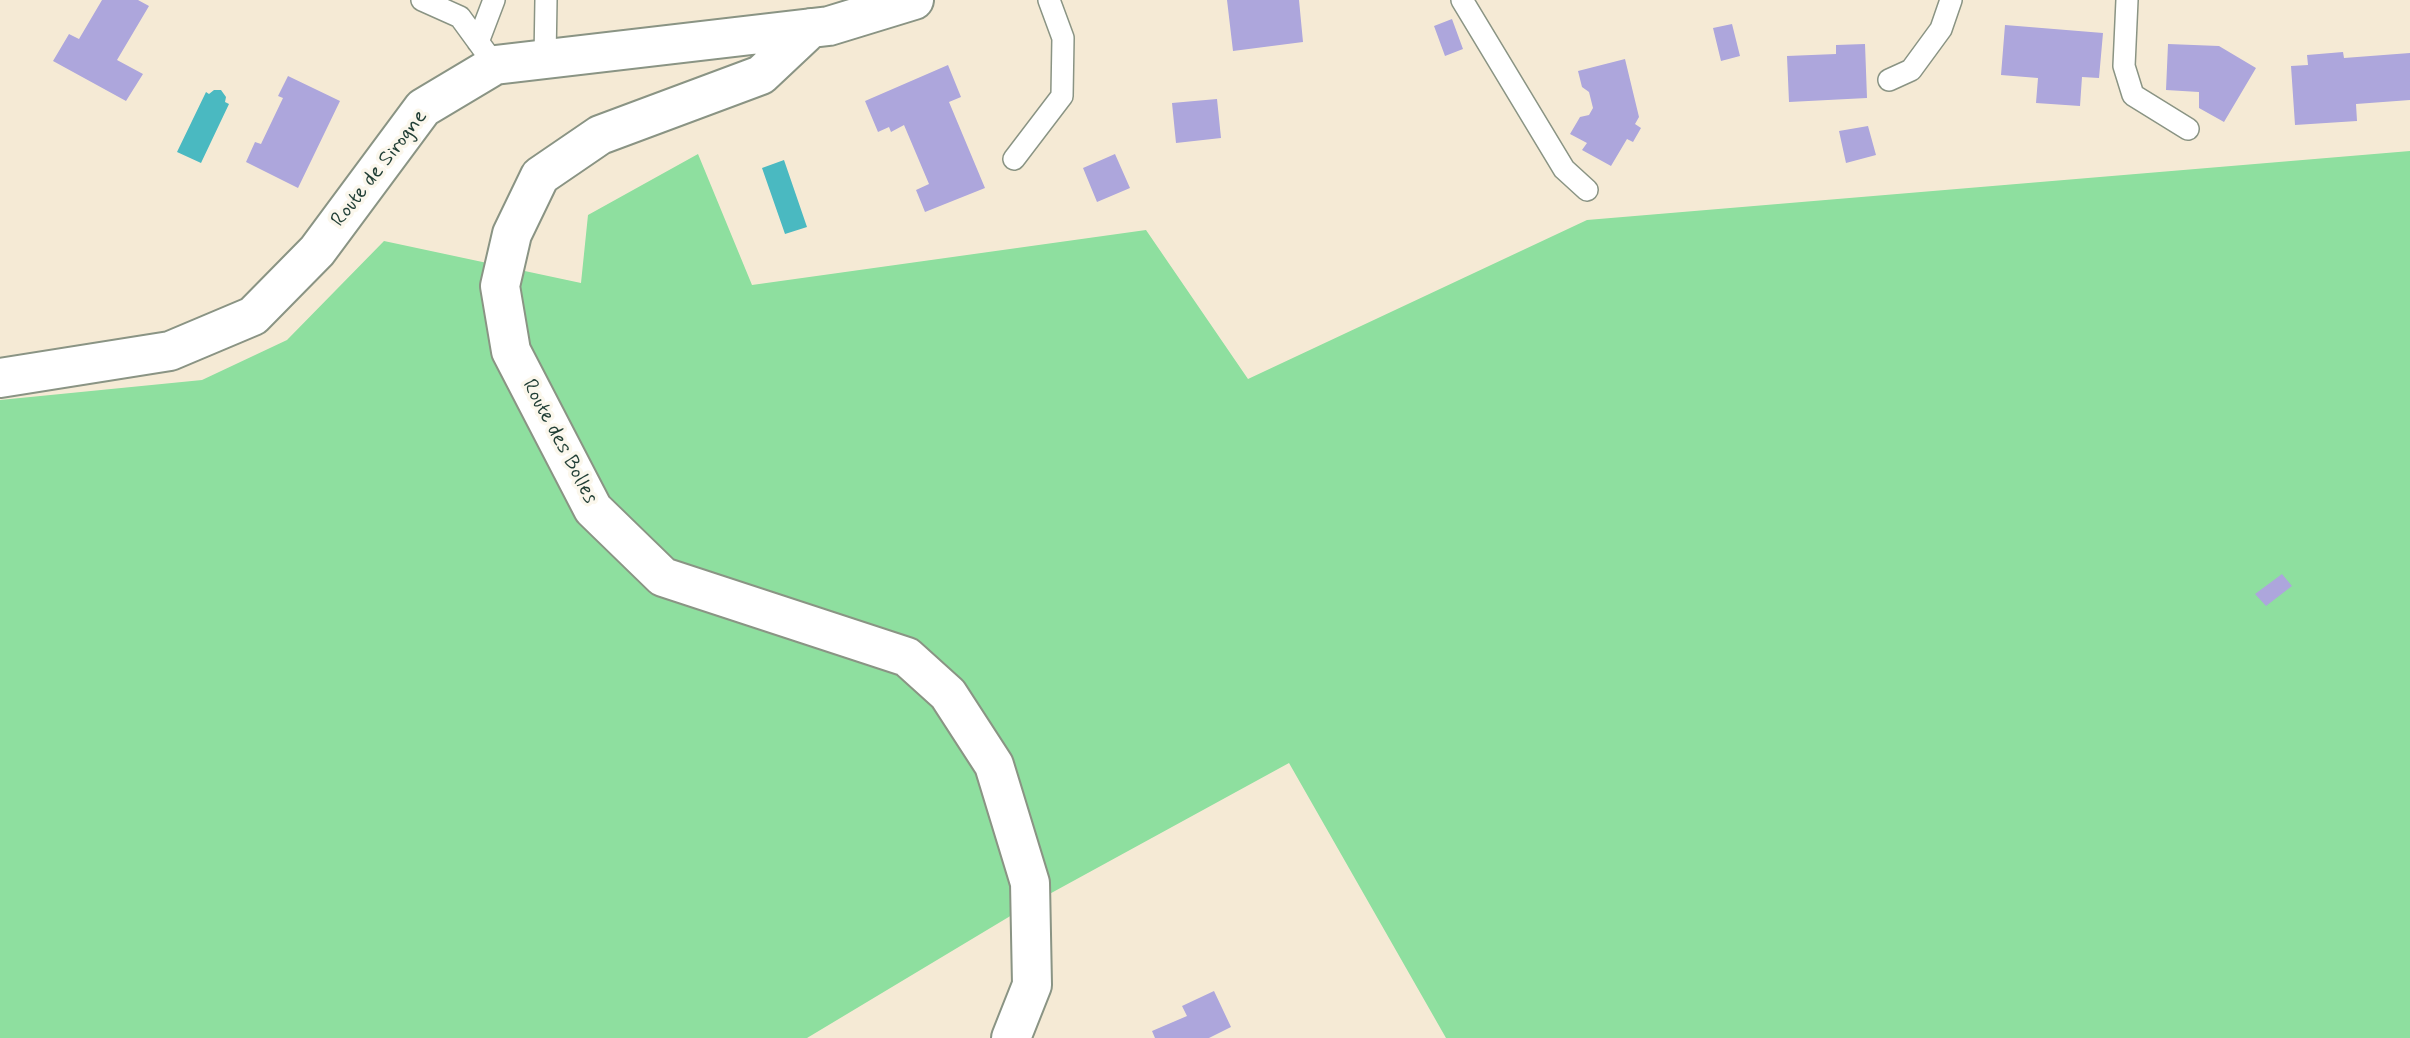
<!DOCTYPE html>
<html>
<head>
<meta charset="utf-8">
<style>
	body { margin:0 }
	canvas { display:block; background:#f5ead5 }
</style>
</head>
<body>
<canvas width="2410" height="1038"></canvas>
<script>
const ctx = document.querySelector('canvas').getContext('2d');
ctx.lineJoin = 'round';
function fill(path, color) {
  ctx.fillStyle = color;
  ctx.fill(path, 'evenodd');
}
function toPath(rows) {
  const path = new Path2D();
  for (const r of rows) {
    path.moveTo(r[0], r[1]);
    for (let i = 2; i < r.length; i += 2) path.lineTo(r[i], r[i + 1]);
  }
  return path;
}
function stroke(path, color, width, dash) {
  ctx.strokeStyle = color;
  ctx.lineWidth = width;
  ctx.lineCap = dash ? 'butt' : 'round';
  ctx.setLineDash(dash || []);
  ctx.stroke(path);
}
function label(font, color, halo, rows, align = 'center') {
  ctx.font = font + ' Mynerve,sans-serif';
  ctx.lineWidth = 7;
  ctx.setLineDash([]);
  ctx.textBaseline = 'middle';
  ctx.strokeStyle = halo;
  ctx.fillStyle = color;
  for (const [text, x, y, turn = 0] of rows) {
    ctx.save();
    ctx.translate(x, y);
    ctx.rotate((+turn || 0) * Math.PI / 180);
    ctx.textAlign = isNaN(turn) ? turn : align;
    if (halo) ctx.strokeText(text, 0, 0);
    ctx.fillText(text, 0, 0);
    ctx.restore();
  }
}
const green = toPath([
	[2410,151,2410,1038,1446,1038,1289,763,1022,909,807,1038,0,1038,0,400,202,380,287,340,384,241,581,283,588,215,698,154,752,285,1146,230,1248,379,1587,220]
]);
const water = toPath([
	[214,90,221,90,226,97,225,102,229,104,201,163,177,152,206,92,209,94],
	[784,160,807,227,785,234,762,168]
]);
const building = toPath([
	[102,0,138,0,149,6,117,60,143,74,126,101,53,61,69,34,79,39],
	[1227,0,1299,0,1303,42,1233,51],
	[1452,19,1463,49,1445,56,1434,26],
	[1732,24,1740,56,1721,61,1713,28],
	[2005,25,2103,33,2099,78,2082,77,2080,106,2036,103,2038,78,2001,75],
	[1865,44,1867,98,1789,102,1787,56,1836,54,1836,45],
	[2168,44,2219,46,2256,68,2224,122,2199,108,2199,92,2166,90],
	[2343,52,2344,58,2410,53,2410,100,2356,104,2357,121,2295,125,2291,66,2308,65,2307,55],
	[1625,59,1639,117,1635,124,1641,128,1633,142,1627,139,1611,166,1582,150,1587,143,1570,134,1580,117,1589,115,1593,108,1589,92,1582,87,1578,71],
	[948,65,961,97,949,102,985,188,925,212,916,190,929,184,904,125,891,132,889,127,878,132,865,101],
	[288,76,340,101,298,188,246,162,255,142,261,144,283,98,278,96],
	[1217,99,1221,138,1176,143,1172,103],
	[1868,126,1876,155,1846,163,1839,131],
	[1115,154,1130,188,1097,202,1083,168],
	[2282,574,2292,586,2266,606,2255,594],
	[1214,991,1231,1027,1209,1038,1155,1038,1152,1031,1187,1016,1182,1006]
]);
const lane = toPath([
	[422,0,460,17,495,65],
	[1462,0,1564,169,1587,190],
	[2127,0,2124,66,2133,95,2188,129],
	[478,42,494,0],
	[545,59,546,0],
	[1889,80,1911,70,1941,29,1951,0],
	[1014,159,1062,96,1063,38,1049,0]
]);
const street = toPath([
	[811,28,761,75,600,135,540,176,512,234,500,286,511,351,593,509,663,577,907,657,948,694,994,765,1030,883,1032,985,1011,1038],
	[0,378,170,351,253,316,317,251,423,108,495,65,829,26,914,0]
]);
const streetNames = [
	["Route de Sirogne",380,169,-52],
	["Route des Bolles",559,442,62]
];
fill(green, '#8edf9f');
fill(water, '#4ab9c1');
fill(building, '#ada6dc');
stroke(lane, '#8a9484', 24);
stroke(street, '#8a9484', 42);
stroke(lane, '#fff', 21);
stroke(street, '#fff', 38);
label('21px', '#1f3d34', '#fbf7ec', streetNames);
</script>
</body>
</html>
